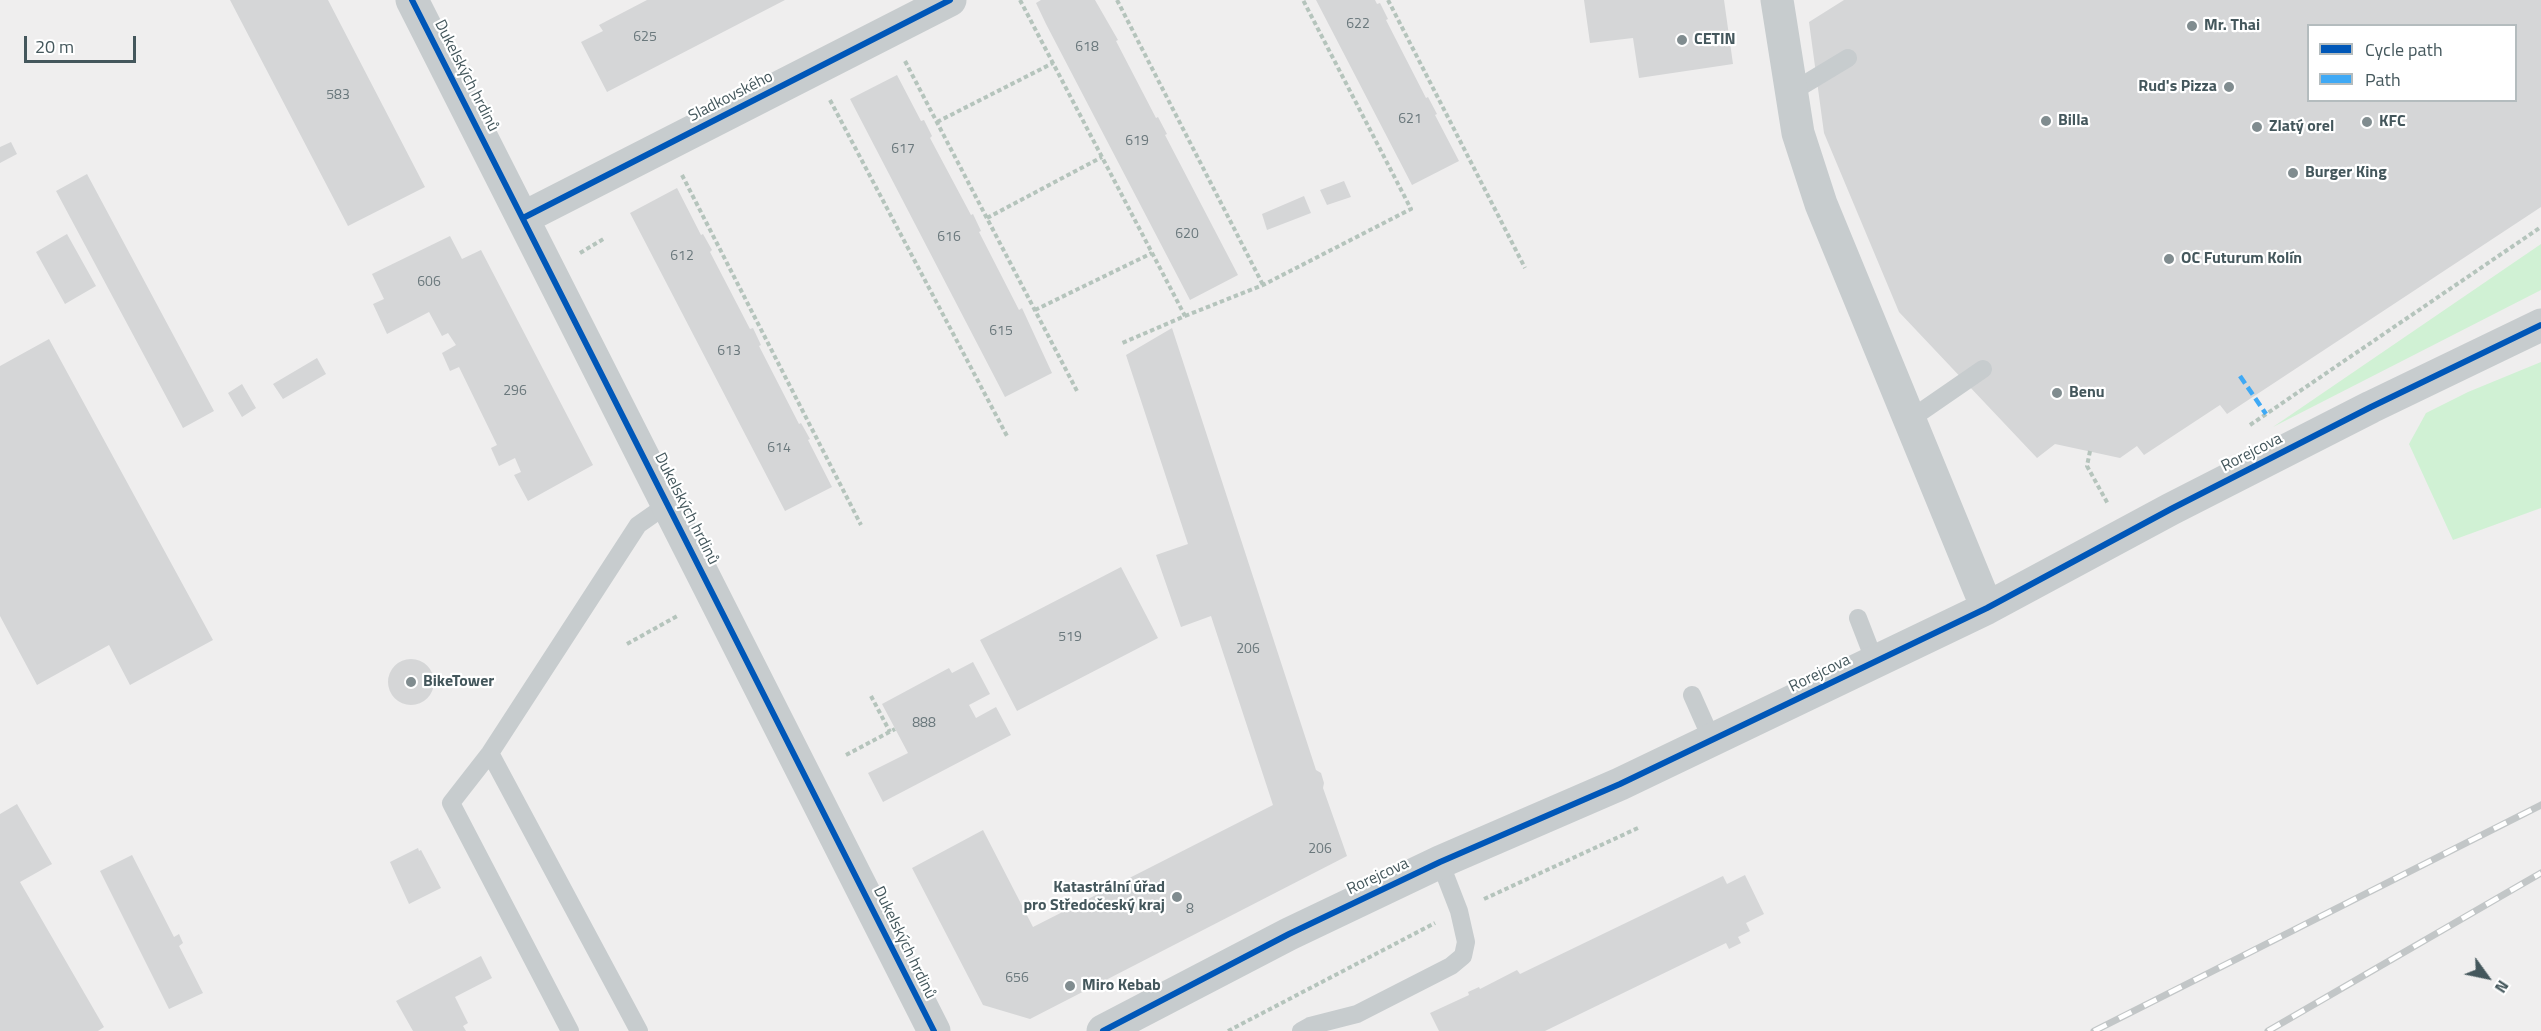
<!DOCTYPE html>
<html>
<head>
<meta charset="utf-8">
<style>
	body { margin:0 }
	#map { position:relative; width:2541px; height:1031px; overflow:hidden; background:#efeeee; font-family:"Titillium Web",sans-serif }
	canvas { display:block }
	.legend { position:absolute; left:2307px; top:24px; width:210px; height:78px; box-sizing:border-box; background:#fff; border:2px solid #b4bcbe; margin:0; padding:8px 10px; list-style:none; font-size:18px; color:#44575c }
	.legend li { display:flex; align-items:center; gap:12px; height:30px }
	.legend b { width:30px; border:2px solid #b4bcbe }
	.north { position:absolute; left:2457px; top:947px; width:60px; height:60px; -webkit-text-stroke:4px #fff; paint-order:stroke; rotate:123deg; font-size:16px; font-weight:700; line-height:24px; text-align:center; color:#44575c }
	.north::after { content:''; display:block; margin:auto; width:21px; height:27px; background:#44575c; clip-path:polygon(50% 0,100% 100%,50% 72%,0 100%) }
	.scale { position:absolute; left:24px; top:36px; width:112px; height:27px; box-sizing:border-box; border:3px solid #44575c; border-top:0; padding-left:8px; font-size:18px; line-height:21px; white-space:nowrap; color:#44575c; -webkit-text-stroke:4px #fff; paint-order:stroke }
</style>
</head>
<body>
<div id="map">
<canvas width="2541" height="1031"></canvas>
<ul class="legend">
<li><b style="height:8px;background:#0057b8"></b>Cycle path</li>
<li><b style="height:8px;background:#3fa9f5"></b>Path</li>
</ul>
<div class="north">N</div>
<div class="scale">20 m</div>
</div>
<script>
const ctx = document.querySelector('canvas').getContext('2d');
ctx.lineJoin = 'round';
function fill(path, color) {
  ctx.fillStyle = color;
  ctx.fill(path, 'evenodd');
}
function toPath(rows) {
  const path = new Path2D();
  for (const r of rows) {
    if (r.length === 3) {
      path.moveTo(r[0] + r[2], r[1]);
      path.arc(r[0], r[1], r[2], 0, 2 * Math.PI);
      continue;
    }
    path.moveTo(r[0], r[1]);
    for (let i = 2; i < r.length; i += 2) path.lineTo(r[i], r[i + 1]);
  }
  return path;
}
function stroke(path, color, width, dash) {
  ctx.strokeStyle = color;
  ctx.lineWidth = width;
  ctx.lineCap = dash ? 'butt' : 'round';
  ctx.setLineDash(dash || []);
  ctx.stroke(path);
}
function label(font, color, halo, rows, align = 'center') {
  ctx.font = font + ' "Titillium Web",sans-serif';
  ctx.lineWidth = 4.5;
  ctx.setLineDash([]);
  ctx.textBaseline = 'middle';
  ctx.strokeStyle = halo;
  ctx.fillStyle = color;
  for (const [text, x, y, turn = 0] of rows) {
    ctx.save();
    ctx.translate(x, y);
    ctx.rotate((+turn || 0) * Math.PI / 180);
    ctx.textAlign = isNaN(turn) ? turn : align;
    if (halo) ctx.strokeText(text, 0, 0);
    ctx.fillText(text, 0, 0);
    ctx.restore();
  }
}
const green = toPath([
	[2541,244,2541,290,2273,427],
	[2541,362,2541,508,2453,540,2409,444,2426,413,2468,392]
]);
const building = toPath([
	[230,0,328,0,425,187,348,226],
	[647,0,785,0,607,92,581,42,603,31,599,25],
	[1041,0,1095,0,1118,40,1116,41,1156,118,1158,117,1167,134,1165,135,1238,275,1190,300,1046,24,1036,3],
	[1316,0,1375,0,1377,4,1380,3,1388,19,1386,20,1426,98,1428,97,1437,114,1435,115,1459,161,1412,185],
	[1584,0,1724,0,1733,64,1639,78,1633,38,1590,43],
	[1844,0,2541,0,2541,207,2227,414,2220,405,2144,455,2137,446,2120,458,2055,444,2037,458,1899,312,1824,133,1809,22],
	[2308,26,2516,26,2516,100,2308,100],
	[897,75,921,121,924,120,932,136,930,138,971,215,973,214,981,231,979,232,1019,310,1022,308,1052,373,1005,397,850,99],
	[11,142,17,154,0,163,0,147],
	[87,174,214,411,183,428,56,191],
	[1344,181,1351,197,1327,205,1320,190],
	[677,188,701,235,703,234,712,250,710,252,750,329,753,328,761,345,759,346,799,424,801,423,810,439,808,440,832,487,785,511,630,213],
	[1304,196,1311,213,1267,230,1262,214],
	[67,234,96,286,65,304,36,252],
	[450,236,462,259,481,250,593,465,528,501,514,475,521,472,515,458,499,466,491,448,497,445,459,367,450,371,442,353,456,345,448,333,442,336,429,312,387,334,373,304,384,299,372,274],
	[1172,328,1316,770,1321,773,1324,783,1323,788,1347,856,1030,1019,983,1005,912,868,983,830,1033,927,1273,805,1211,616,1181,627,1156,555,1188,544,1126,355],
	[49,339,213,640,130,685,109,645,37,685,0,616,0,366],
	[317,358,326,374,283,399,273,384],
	[242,384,256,408,242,417,228,393],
	[1121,567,1158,638,1017,711,980,640],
	[411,682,23],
	[973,662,990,694,969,705,976,718,996,707,1011,735,883,802,868,773,908,753,882,704,949,668,952,673],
	[17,804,52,864,20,882,104,1027,98,1031,0,1031,0,814],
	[418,848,419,851,421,850,441,888,409,904,390,862],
	[132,855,174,937,179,934,183,943,179,946,203,993,169,1009,100,871],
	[1745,875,1764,914,1746,923,1750,931,1738,937,1741,943,1729,949,1726,943,1545,1031,1439,1031,1430,1013,1469,995,1468,992,1479,987,1480,989,1517,970,1520,974,1723,876,1727,884],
	[481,956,492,978,455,997,468,1023,463,1026,466,1031,413,1031,396,1001]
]);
const path = toPath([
	[1020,0,1185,316,1120,344],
	[1117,0,1263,285],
	[1388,0,1525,268],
	[905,61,1077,391],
	[830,100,1007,436],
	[937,122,1053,63],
	[682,175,861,525],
	[987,218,1102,157],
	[580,253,605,238],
	[1035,310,1152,253],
	[1185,316,1263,285,1411,209,1303,0],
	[2250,425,2541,227],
	[2090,451,2087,466,2108,504],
	[627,644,679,615],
	[871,696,890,732],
	[846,755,895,729],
	[1484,899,1638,828],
	[1228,1031,1435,923]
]);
const lane = toPath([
	[1790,93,1848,58],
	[1909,420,1983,369],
	[1858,618,1875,662],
	[1692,695,1712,740],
	[490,753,639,1031],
	[570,1031,451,803,490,753,638,525,668,504],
	[1301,1031,1310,1026,1357,1014,1451,966,1463,956,1466,942,1459,911,1440,862]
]);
const street = toPath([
	[412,0,934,1031],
	[1777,0,1798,133,1821,204,1987,608],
	[523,218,950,0],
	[1103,1031,1289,934,1440,862,1620,784,1987,608,2171,509,2371,407,2541,325]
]);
const rail = toPath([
	[2094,1031,2541,805],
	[2268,1031,2541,873]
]);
const quiet = toPath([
	[2240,376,2266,414]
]);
const cycleway = toPath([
	[412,0,934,1031],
	[523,218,950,0],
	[1103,1031,1289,934,1440,862,1620,784,1987,608,2171,509,2371,407,2541,325]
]);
const markers = [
	[2192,26,6,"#808c8f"],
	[1682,40,6,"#808c8f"],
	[2229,87,6,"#808c8f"],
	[2046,121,6,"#808c8f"],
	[2367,122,6,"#808c8f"],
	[2257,127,6,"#808c8f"],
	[2293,173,6,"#808c8f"],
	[2169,259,6,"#808c8f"],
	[2057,393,6,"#808c8f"],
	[411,682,6,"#808c8f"],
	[1177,897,6,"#808c8f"],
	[1070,986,6,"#808c8f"]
];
const numberNames = [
	["622",1358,25],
	["625",645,38],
	["618",1087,48],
	["583",338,96],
	["621",1410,120],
	["619",1137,142],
	["617",903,150],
	["620",1187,235],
	["616",949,238],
	["612",682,257],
	["606",429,283],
	["615",1001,332],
	["613",729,352],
	["296",515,392],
	["614",779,449],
	["519",1070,638],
	["206",1248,650],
	["888",924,724],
	["206",1320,850],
	["8",1190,910],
	["656",1017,979]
];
const poiNames = [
	["Mr. Thai",2204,26],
	["CETIN",1694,40],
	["Rud's Pizza",2217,87,"right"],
	["Billa",2058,121],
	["KFC",2379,122],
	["Zlatý orel",2269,127],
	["Burger King",2305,173],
	["OC Futurum Kolín",2181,259],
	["Benu",2069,393],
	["BikeTower",423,682],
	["Katastrální úřad",1165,888,"right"],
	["pro Středočeský kraj",1165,906,"right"],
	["Miro Kebab",1082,986]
];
const streetNames = [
	["Dukelských hrdinů",466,76,63],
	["Sladkovského",731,97,-27],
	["Rorejcova",2252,453,-27],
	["Dukelských hrdinů",686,509,63],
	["Rorejcova",1820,674,-26],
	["Rorejcova",1378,877,-25],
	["Dukelských hrdinů",904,943,64]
];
fill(green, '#d0f1d4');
fill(building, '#d5d6d7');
stroke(path, '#b5c4bc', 4, [4.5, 3]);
stroke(lane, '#c7ccce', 18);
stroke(street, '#c7ccce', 33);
stroke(rail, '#c2c6c7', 7);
stroke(rail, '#fff', 4.5, [14]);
stroke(quiet, '#3fa9f5', 4.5, [9, 4.5]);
stroke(cycleway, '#0057b8', 6);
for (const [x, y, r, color] of markers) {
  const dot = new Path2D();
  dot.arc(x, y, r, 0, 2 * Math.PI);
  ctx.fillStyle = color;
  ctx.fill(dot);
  stroke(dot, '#fff', 2);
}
label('14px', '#6a787c', null, numberNames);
label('bold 16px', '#44575c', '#fff', poiNames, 'left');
label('16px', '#44575c', '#fff', streetNames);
</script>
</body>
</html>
